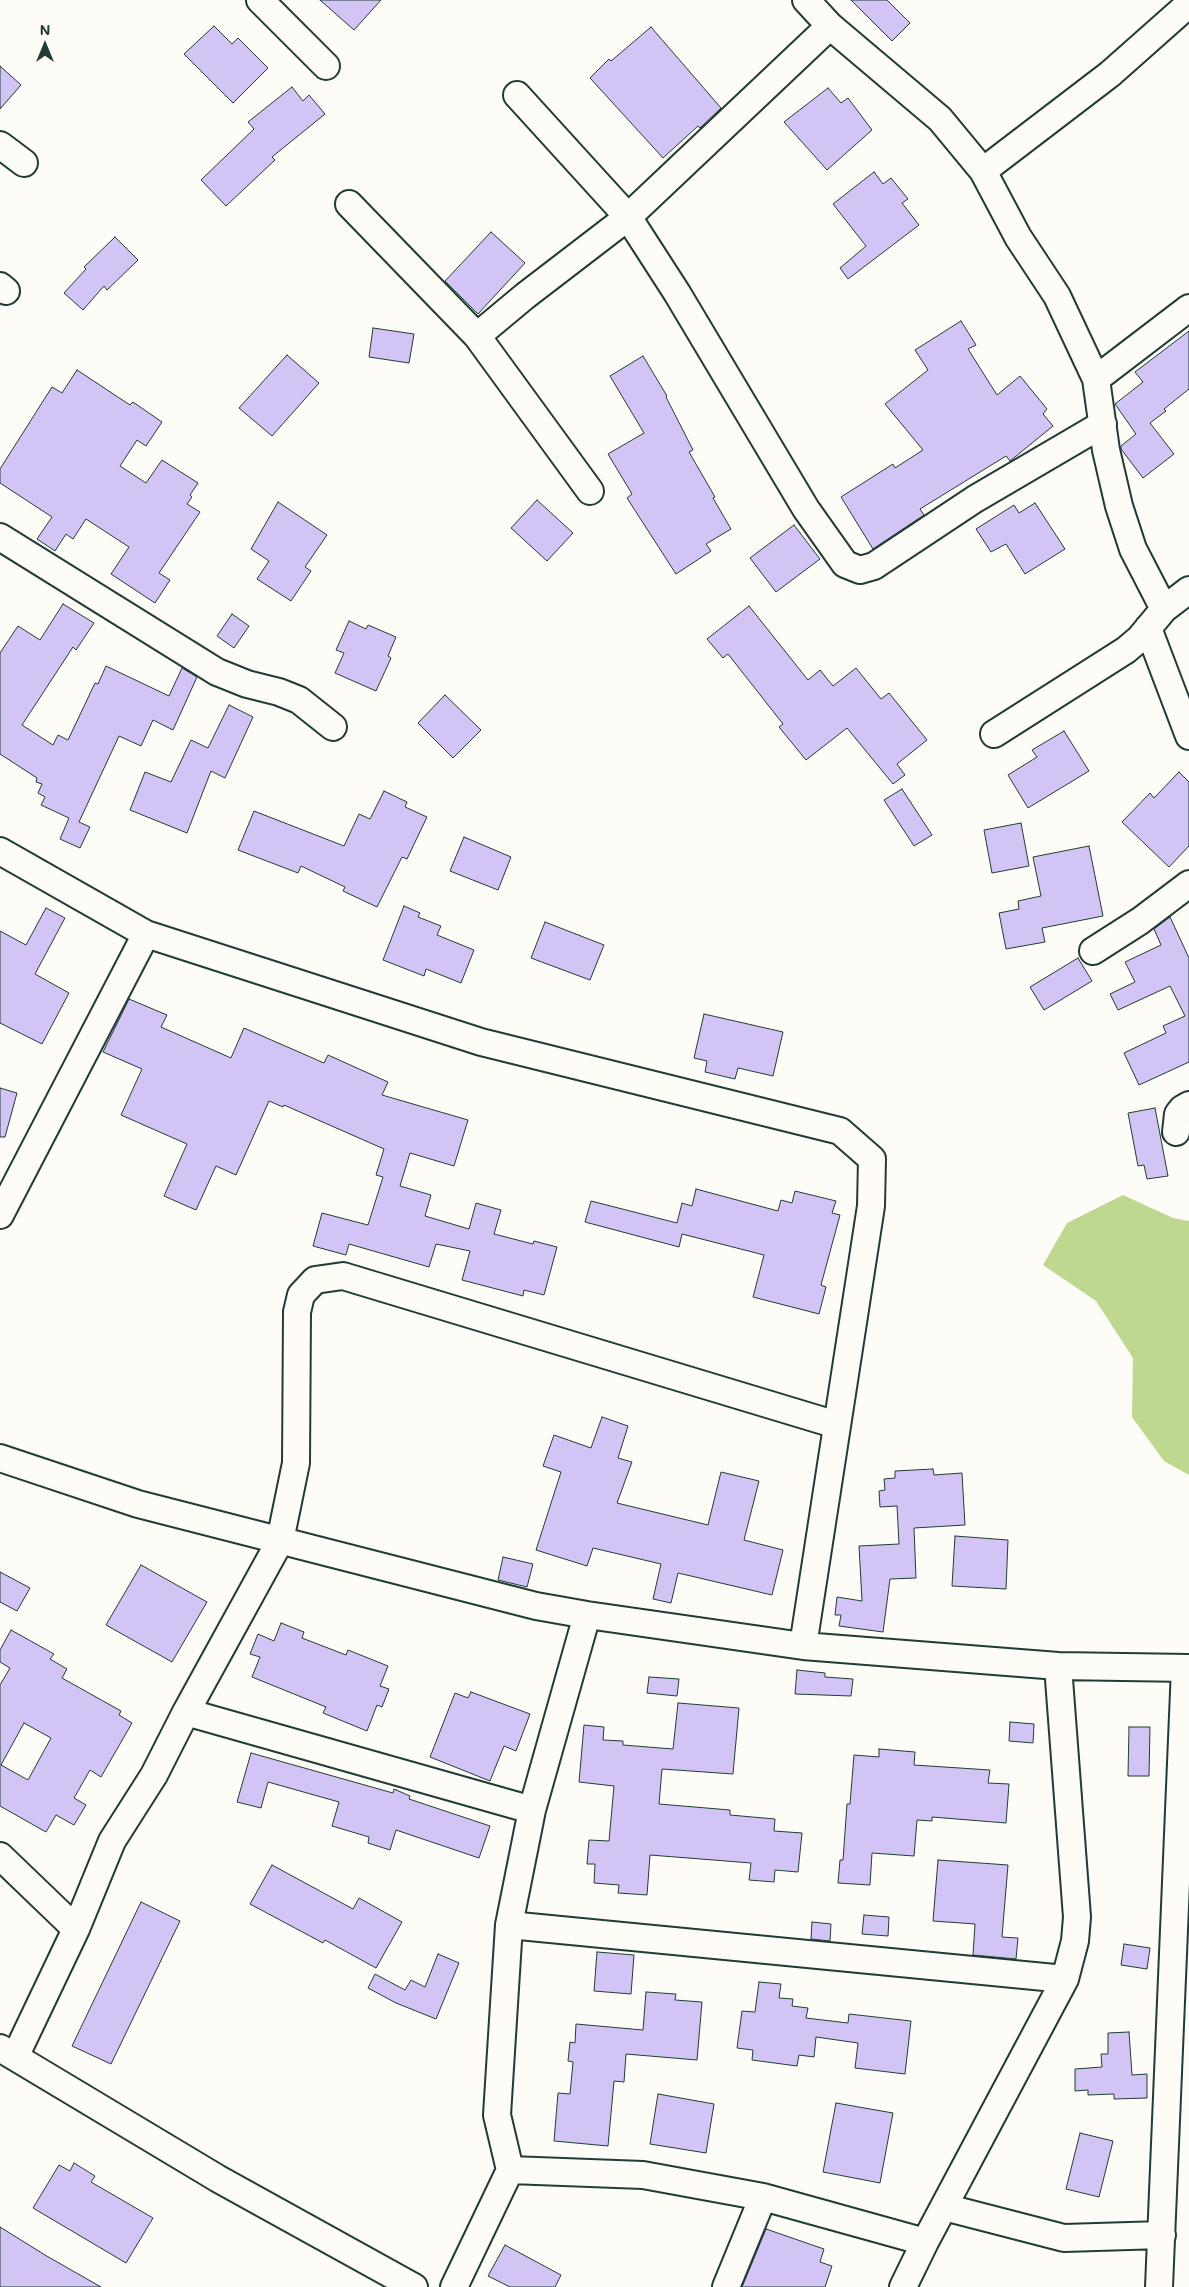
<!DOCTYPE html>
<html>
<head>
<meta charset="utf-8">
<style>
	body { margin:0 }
	#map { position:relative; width:1189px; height:2287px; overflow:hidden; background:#fdfcf7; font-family:Mali,sans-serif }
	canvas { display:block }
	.north { position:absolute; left:20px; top:20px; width:50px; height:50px; -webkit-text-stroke:4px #fdfcf7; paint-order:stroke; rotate:0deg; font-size:14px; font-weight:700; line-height:20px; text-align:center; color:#1f3d34 }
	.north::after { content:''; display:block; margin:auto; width:18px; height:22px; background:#1f3d34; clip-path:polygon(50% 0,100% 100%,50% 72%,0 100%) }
</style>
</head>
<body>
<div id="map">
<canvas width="1189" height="2287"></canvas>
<div class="north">N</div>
</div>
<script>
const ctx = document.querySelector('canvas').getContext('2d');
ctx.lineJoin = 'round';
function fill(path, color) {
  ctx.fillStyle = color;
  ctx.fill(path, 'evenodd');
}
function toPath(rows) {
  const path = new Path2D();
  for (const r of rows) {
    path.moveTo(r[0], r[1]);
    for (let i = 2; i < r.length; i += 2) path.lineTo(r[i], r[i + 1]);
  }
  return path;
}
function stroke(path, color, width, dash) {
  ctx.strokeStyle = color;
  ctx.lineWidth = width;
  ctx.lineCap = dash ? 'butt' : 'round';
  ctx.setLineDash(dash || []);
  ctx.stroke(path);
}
const green = toPath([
	[1123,1195,1173,1218,1189,1221,1189,1475,1164,1461,1132,1417,1133,1358,1096,1301,1043,1265,1067,1223]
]);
const building = toPath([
	[320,0,381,0,354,30,320,0],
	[851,0,887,0,910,23,892,41,851,0],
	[214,26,232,44,238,38,268,68,233,103,184,54,214,26],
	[651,27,721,108,700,128,698,126,663,158,590,78,609,59,611,61,651,27],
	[0,66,21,85,0,109,0,66],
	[292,87,303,101,309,95,325,114,272,157,275,160,226,206,201,180,254,129,248,122,292,87],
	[828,88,841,103,848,98,872,130,827,170,784,122,828,88],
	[874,172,883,184,891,178,908,199,902,203,919,225,848,279,840,268,866,246,833,204,874,172],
	[491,232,525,263,478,314,445,281,491,232],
	[115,237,138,260,107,290,104,286,83,310,64,293,86,269,84,267,115,237],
	[961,321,976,345,968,349,997,395,1020,376,1047,409,1043,414,1053,426,1010,461,1006,456,920,509,924,515,873,549,841,497,893,464,895,468,923,450,885,404,928,370,915,350,961,321],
	[373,328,414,334,409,363,369,357,373,328],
	[1189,331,1189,389,1164,409,1166,411,1150,423,1174,454,1143,478,1121,449,1121,446,1136,434,1115,404,1143,382,1135,372,1189,331],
	[287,355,319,383,272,436,239,408,287,355],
	[643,356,667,396,666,397,693,450,689,452,715,497,713,498,731,529,706,544,711,551,676,574,627,498,632,494,608,454,644,433,610,376,643,356],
	[77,370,130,405,133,402,162,422,146,446,137,440,120,466,146,483,162,460,198,483,190,495,192,497,187,504,200,512,159,573,170,580,155,603,111,574,129,547,86,519,73,539,66,534,55,551,37,539,52,517,0,483,0,469,52,387,62,393,77,370],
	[537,500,573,533,547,561,511,528,537,500],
	[278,502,327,535,305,567,311,571,291,601,257,579,269,561,251,549,278,502],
	[1035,503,1065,549,1025,574,1006,544,991,552,976,529,1014,505,1019,513,1035,503],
	[794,525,820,559,776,592,750,558,794,525],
	[63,604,94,623,76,650,73,647,22,725,53,745,58,735,68,740,95,683,98,684,106,666,169,696,182,668,197,677,173,730,153,720,141,746,119,736,79,822,90,827,80,848,60,839,69,818,41,805,45,797,38,793,42,784,36,782,37,778,0,754,0,653,18,626,40,640,63,604],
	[749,606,808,680,820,670,833,686,856,668,881,699,889,693,927,740,897,764,905,775,893,784,847,728,806,760,779,727,783,724,728,654,723,658,707,639,749,606],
	[232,614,249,626,234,648,217,636,232,614],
	[349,621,366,629,368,625,396,637,388,656,391,658,376,691,335,673,344,653,336,650,349,621],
	[445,695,481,730,453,758,418,723,445,695],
	[229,705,253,717,225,778,211,771,187,833,130,810,145,772,171,782,191,740,208,748,229,705],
	[1064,731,1089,771,1028,808,1008,775,1037,757,1032,750,1064,731],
	[1179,772,1189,782,1189,846,1169,867,1122,822,1150,793,1154,798,1179,772],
	[902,789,932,835,914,846,884,800,902,789],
	[384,791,407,802,405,807,427,817,407,859,402,857,377,907,343,891,345,887,301,866,298,873,238,850,254,811,344,846,359,814,370,819,384,791],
	[1021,823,1029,866,992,873,984,830,1021,823],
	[464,837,511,857,498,890,450,871,464,837],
	[1089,846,1103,916,1042,928,1045,942,1006,949,999,913,1019,909,1018,901,1041,896,1033,857,1089,846],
	[404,906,420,913,418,917,441,926,437,935,474,950,461,983,426,969,424,976,383,960,404,906],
	[46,908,65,918,35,974,69,993,42,1044,0,1023,0,931,26,945,46,908],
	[1170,917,1189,958,1189,1062,1139,1085,1124,1053,1166,1033,1163,1026,1185,1016,1170,986,1118,1010,1110,994,1135,982,1125,962,1161,945,1154,929,1170,917],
	[545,922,604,945,590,980,531,958,545,922],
	[1078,958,1092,981,1044,1010,1030,987,1078,958],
	[129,999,167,1015,161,1027,231,1058,244,1028,324,1063,328,1055,388,1082,382,1095,468,1120,454,1166,410,1153,400,1186,431,1195,425,1216,469,1229,476,1203,501,1210,494,1234,533,1244,534,1241,557,1247,544,1295,524,1290,523,1296,462,1280,470,1251,436,1244,429,1267,349,1244,346,1255,313,1246,322,1213,368,1225,383,1177,376,1175,384,1149,284,1105,283,1107,269,1101,236,1175,216,1166,196,1210,164,1196,187,1144,121,1115,142,1069,103,1052,129,999],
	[704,1014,783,1032,773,1076,738,1068,735,1079,705,1072,707,1061,694,1058,704,1014],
	[0,1088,17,1093,5,1137,0,1137,0,1088],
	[1155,1108,1168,1176,1147,1179,1144,1165,1138,1166,1128,1113,1155,1108],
	[696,1189,778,1211,781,1200,792,1203,795,1191,836,1201,832,1213,840,1215,821,1285,826,1287,819,1314,753,1297,764,1255,682,1234,679,1247,585,1222,591,1201,677,1223,682,1203,692,1206,696,1189],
	[602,1417,628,1426,618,1458,632,1462,617,1503,708,1525,721,1472,759,1481,744,1540,783,1550,772,1595,678,1573,671,1603,653,1599,661,1564,593,1548,587,1566,536,1550,561,1472,543,1466,554,1435,591,1448,602,1417],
	[933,1469,934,1475,962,1473,965,1525,914,1528,916,1578,890,1579,883,1632,839,1626,841,1615,835,1615,837,1597,862,1601,859,1546,899,1544,897,1506,880,1507,879,1491,885,1490,884,1479,895,1478,895,1471,933,1469],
	[955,1536,1008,1540,1006,1589,952,1586,955,1536],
	[503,1557,533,1564,527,1587,498,1580,503,1557],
	[141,1565,207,1602,172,1662,106,1625,141,1565],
	[0,1572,30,1588,17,1611,0,1602,0,1572],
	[281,1623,304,1632,302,1638,346,1655,348,1650,388,1666,380,1686,389,1689,382,1707,377,1705,367,1731,323,1713,326,1707,252,1677,260,1657,250,1654,258,1634,274,1641,281,1623],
	[11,1630,54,1654,50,1659,67,1669,62,1678,121,1711,119,1715,132,1723,101,1777,90,1770,74,1798,86,1805,74,1825,56,1815,46,1832,0,1806,0,1685,10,1668,0,1662,0,1650,11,1630],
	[24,1723,51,1738,28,1780,1,1765,24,1723],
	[797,1670,825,1673,825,1677,853,1679,851,1696,795,1694,797,1670],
	[649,1677,679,1679,677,1696,647,1693,649,1677],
	[471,1692,530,1714,516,1751,504,1746,490,1781,430,1757,455,1693,468,1698,471,1692],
	[678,1703,739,1708,733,1774,662,1769,659,1804,730,1810,730,1815,775,1819,774,1831,802,1833,798,1872,775,1870,774,1882,749,1880,751,1863,650,1855,647,1895,618,1893,619,1885,594,1883,595,1864,587,1864,589,1840,609,1841,614,1786,579,1782,584,1725,604,1727,603,1740,623,1741,623,1745,673,1749,678,1703],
	[1010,1722,1034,1724,1033,1743,1009,1741,1010,1722],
	[1129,1727,1150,1727,1149,1776,1128,1776,1129,1727],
	[879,1749,915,1752,914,1765,990,1770,988,1783,1009,1784,1006,1823,932,1817,932,1821,917,1820,914,1856,872,1853,870,1885,838,1883,840,1860,843,1860,847,1804,850,1804,854,1755,879,1757,879,1749],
	[251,1753,393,1793,394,1789,410,1796,409,1799,490,1826,479,1858,396,1830,390,1850,368,1843,369,1837,332,1826,339,1802,268,1782,261,1808,237,1802,251,1753],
	[938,1860,1008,1865,1002,1937,1018,1938,1016,1959,973,1955,975,1924,933,1921,938,1860],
	[272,1865,353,1909,359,1898,402,1922,376,1968,325,1940,323,1943,250,1904,272,1865],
	[141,1902,180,1921,111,2064,72,2046,141,1902],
	[864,1915,889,1917,888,1936,862,1934,864,1915],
	[812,1922,831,1924,830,1941,811,1939,812,1922],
	[1124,1944,1150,1948,1147,1969,1121,1965,1124,1944],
	[597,1952,634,1955,631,1994,594,1991,597,1952],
	[438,1954,459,1963,436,2019,396,2003,368,1988,375,1974,405,1990,411,1980,425,1987,438,1954],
	[759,1982,781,1984,779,1998,793,1999,792,2006,808,2008,806,2018,848,2023,849,2014,911,2021,905,2074,855,2068,858,2043,816,2037,814,2057,799,2055,797,2066,752,2060,753,2050,737,2048,742,2011,755,2012,759,1982],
	[646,1992,676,1994,675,2000,702,2002,697,2060,626,2054,624,2082,614,2081,608,2146,554,2141,558,2093,570,2094,573,2062,568,2061,570,2042,575,2043,576,2024,643,2030,646,1992],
	[1129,2032,1132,2075,1147,2074,1147,2098,1114,2099,1114,2094,1088,2095,1088,2090,1075,2091,1075,2069,1102,2067,1101,2054,1108,2054,1108,2033,1129,2032],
	[658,2094,714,2104,706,2153,650,2144,658,2094],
	[836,2103,893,2113,880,2183,823,2172,836,2103],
	[1080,2133,1113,2141,1099,2197,1066,2189,1080,2133],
	[74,2163,95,2176,91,2182,153,2218,126,2263,33,2208,59,2165,70,2171,74,2163],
	[0,2227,45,2255,101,2287,0,2287,0,2227],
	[766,2229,824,2249,820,2262,832,2266,825,2287,742,2287,766,2229],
	[505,2245,561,2275,555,2287,510,2287,488,2276,505,2245]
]);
const minor = toPath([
	[260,0,326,66],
	[806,0,830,26,940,119,983,171,1018,237,1057,296,1096,379,1106,450,1119,506,1133,549,1164,609],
	[517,95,628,217,677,293,806,509,845,564,860,570,874,566,975,499,1103,424],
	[0,145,24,163],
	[983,171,1110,74,1189,4],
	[349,204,477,336,525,296,628,217,830,26],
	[0,286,6,291],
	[477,336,590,491],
	[1096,379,1189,308],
	[0,537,217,672,247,684,279,692,299,700,333,727],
	[1148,628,1189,736],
	[994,734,1126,650,1139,639,1164,609,1189,590],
	[0,851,146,934,481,1042,840,1131,872,1159,871,1206,803,1646],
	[1093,951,1140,921,1189,884],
	[1176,1132,1178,1114,1182,1109,1189,1105],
	[0,1215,146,934],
	[0,1458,138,1504,536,1606,587,1615,803,1646,1058,1666,1189,1668],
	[532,1810,587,1615],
	[0,1856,76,1929],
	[509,1925,1065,1979],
	[0,2048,217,2178,414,2287],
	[15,2057,76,1929,112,1841,154,1775,186,1712],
	[510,2170,643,2175,763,2197,925,2242],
	[944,2207,1064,2238,1162,2235],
	[454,2287,510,2170,497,2115,509,1925,532,1810,186,1712,280,1541,296,1463,297,1312,301,1295,315,1280,343,1276,837,1425],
	[726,2287,763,2197],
	[903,2287,925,2242,1065,1979,1075,1941,1077,1917,1058,1666],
	[1159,2287,1185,1668]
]);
fill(green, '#bfd88f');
fill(building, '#d3c4f6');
stroke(building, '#1f3d34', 1);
stroke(minor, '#1f3d34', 30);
stroke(minor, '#fdfcf7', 26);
</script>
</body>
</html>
